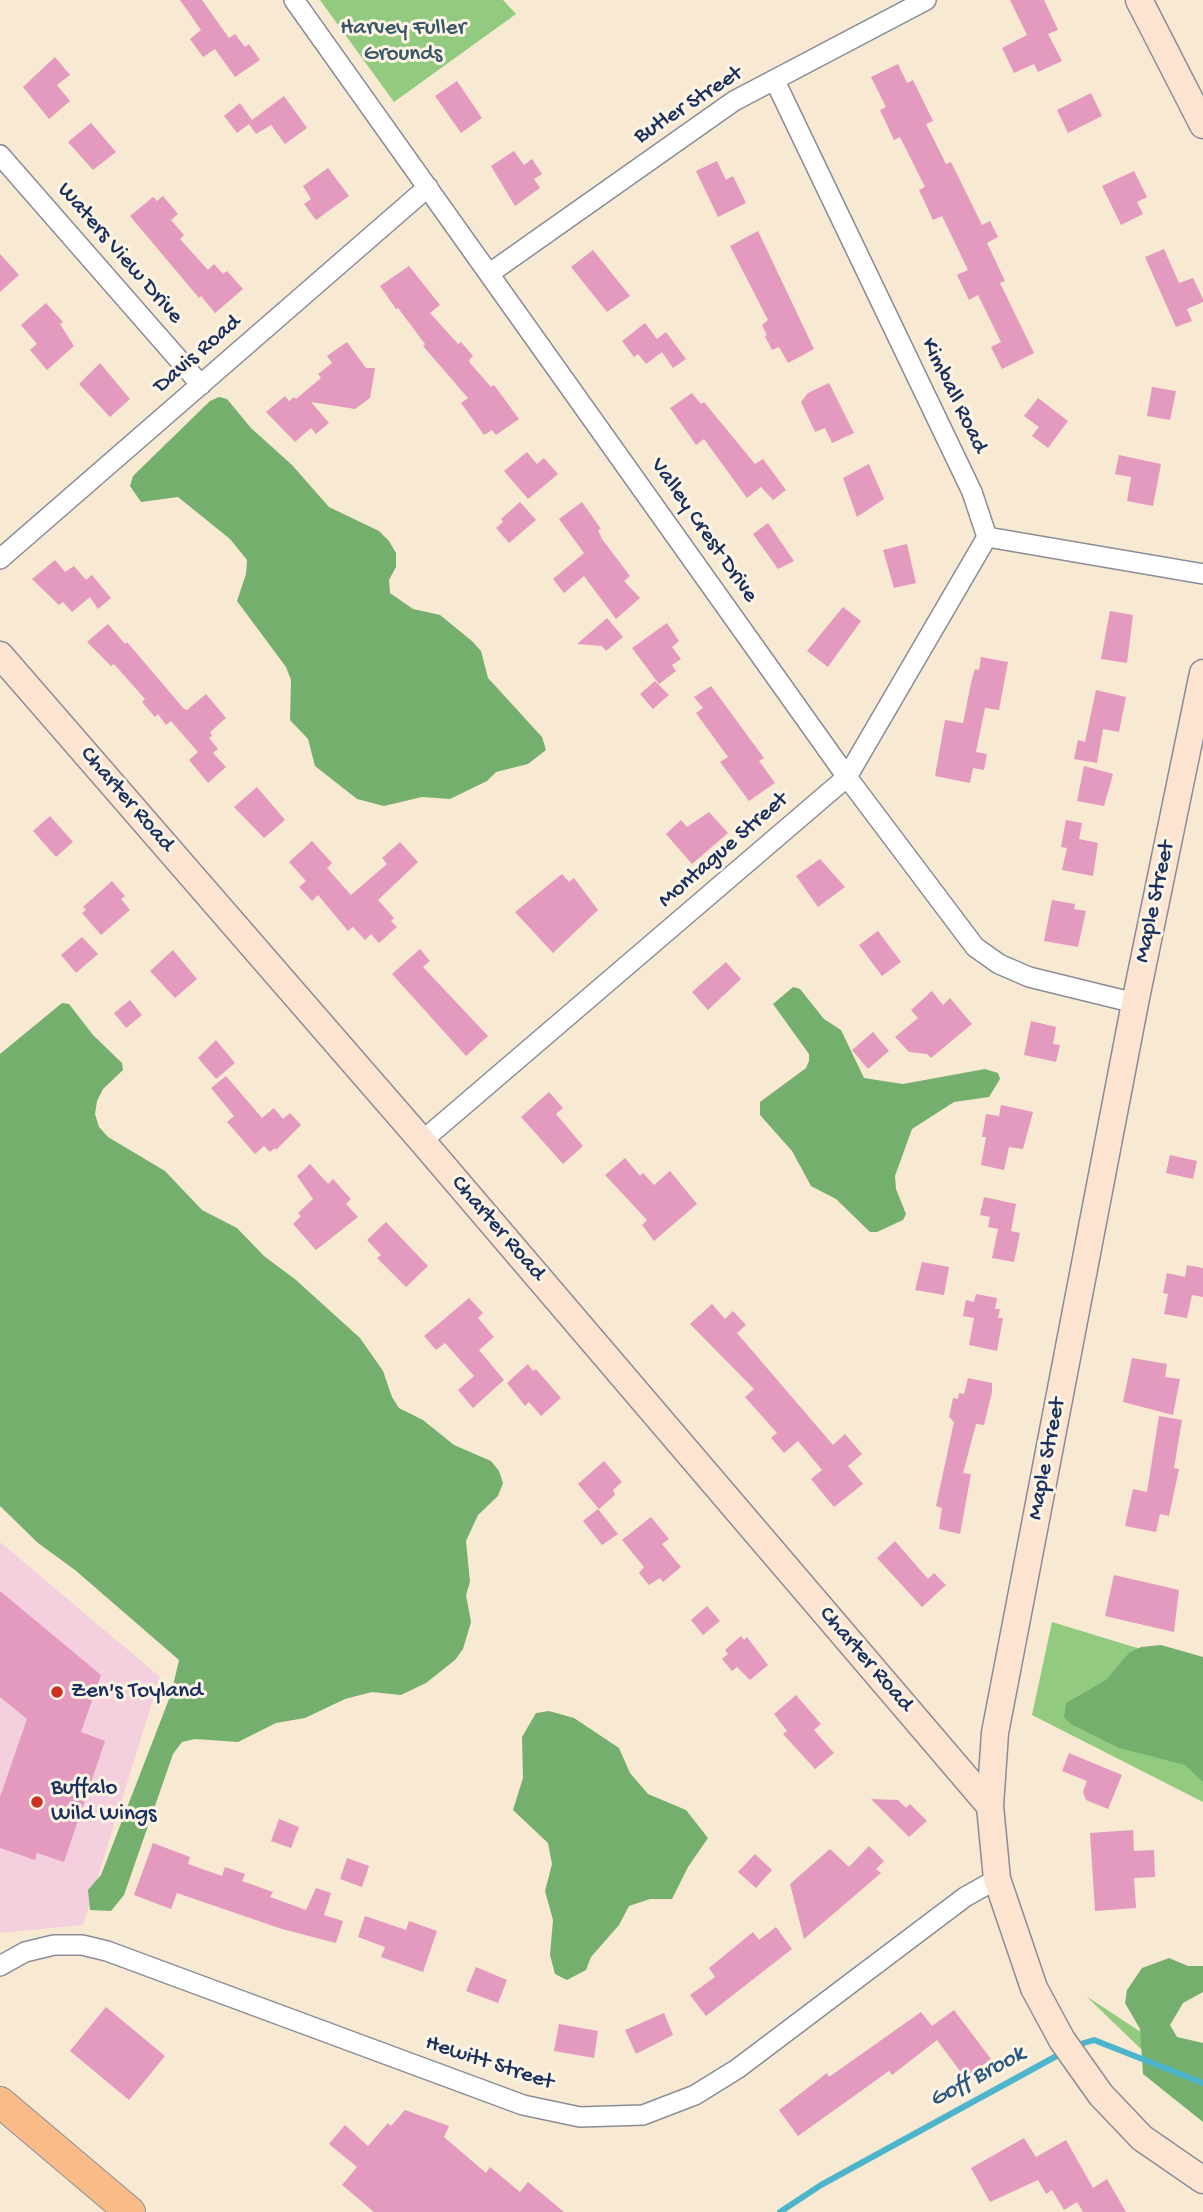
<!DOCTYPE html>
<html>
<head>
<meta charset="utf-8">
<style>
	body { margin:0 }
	canvas { display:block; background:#f8e9d2 }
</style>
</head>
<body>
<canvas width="1203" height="2212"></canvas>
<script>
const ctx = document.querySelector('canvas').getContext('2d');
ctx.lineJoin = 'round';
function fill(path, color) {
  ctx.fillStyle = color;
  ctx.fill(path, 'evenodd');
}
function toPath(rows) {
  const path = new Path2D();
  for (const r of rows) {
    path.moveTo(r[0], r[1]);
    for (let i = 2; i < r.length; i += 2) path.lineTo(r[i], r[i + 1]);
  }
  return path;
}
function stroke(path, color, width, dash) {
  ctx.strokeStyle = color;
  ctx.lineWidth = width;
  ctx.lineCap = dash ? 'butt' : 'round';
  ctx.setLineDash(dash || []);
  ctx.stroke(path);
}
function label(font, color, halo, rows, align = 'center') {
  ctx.font = font + ' "Gochi Hand",sans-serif';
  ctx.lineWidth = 6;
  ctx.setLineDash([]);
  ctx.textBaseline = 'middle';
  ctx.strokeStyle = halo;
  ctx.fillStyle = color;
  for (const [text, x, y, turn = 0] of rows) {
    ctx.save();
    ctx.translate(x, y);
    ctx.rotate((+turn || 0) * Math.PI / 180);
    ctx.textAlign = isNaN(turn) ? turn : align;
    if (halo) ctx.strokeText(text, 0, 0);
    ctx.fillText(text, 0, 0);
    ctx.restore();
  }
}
const built = toPath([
	[0,1542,160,1677,83,1925,0,1933]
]);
const green = toPath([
	[320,0,503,0,516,14,394,102],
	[1052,1622,1203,1668,1203,1802,1032,1715],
	[1086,1996,1147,2036,1203,2109,1143,2051]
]);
const forest = toPath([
	[219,397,227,399,251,428,292,465,329,507,379,531,389,541,396,553,396,567,389,580,390,593,413,609,440,615,472,641,481,651,488,678,542,737,546,750,528,764,496,772,487,781,450,799,422,797,384,806,357,799,315,766,308,739,290,720,291,680,286,667,237,601,246,574,247,560,230,539,178,497,141,502,130,486,133,476,210,401],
	[793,987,800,989,824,1019,841,1030,864,1078,903,1084,985,1069,998,1073,1000,1079,989,1097,954,1102,912,1129,895,1176,896,1189,906,1214,903,1220,877,1232,870,1232,836,1199,811,1186,792,1151,760,1115,760,1102,806,1068,809,1061,809,1054,773,1004],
	[62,1003,69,1004,93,1035,122,1063,123,1070,103,1089,97,1101,95,1114,99,1127,108,1137,165,1171,202,1210,237,1228,264,1256,296,1280,360,1338,383,1371,392,1397,399,1408,423,1420,454,1445,491,1461,499,1471,503,1483,498,1496,478,1515,466,1541,470,1582,466,1595,471,1622,463,1649,455,1660,426,1683,401,1695,372,1692,345,1699,305,1718,276,1723,238,1742,195,1739,182,1742,173,1754,124,1895,111,1911,90,1910,88,1890,101,1875,171,1694,179,1660,75,1570,38,1543,0,1506,0,1054],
	[1161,1645,1203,1657,1203,1782,1185,1765,1119,1748,1071,1724,1064,1717,1066,1703,1106,1680,1129,1653,1141,1647],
	[549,1711,574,1718,619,1748,630,1773,648,1794,686,1810,708,1838,688,1867,672,1899,650,1899,629,1906,619,1925,591,1957,586,1970,567,1980,555,1974,550,1955,553,1920,545,1891,552,1864,548,1843,513,1810,523,1778,522,1737,536,1713],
	[1169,1958,1188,1966,1203,1966,1203,1992,1183,2003,1170,2025,1177,2037,1203,2043,1203,2122,1143,2074,1140,2029,1125,2003,1127,1990,1142,1968]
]);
const stream = toPath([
	[1074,2046,1094,2040,1203,2083],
	[780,2212,821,2185,1062,2053]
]);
const building = toPath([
	[180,0,202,0,229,38,235,34,245,47,249,44,260,60,235,77,215,49,203,57,190,39,201,30],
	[1010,0,1044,0,1058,30,1048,34,1062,61,1038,72,1034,64,1014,73,1002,48,1027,35],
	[55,57,70,75,57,85,70,101,49,119,23,87],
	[898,64,907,83,913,80,933,121,926,124,946,164,951,162,982,225,990,221,998,237,987,243,1005,281,1000,283,1034,353,1002,369,991,347,1001,342,978,295,969,300,957,275,968,270,942,216,933,220,919,190,925,187,900,137,894,140,880,110,886,107,871,77],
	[457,81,482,118,461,133,435,96],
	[1091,93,1102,116,1068,133,1057,110],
	[284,96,307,128,285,144,271,125,256,134,249,124,237,133,224,116,240,103,252,120],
	[91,123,116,152,93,170,68,142],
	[514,151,524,165,532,159,542,174,534,179,540,188,515,206,491,166],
	[717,161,726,180,733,176,746,203,718,217,696,171],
	[328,168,349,196,316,220,304,204,311,199,303,186],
	[1134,171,1147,197,1137,202,1143,214,1121,225,1102,186],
	[163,196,178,214,171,220,184,235,180,239,208,270,214,264,223,274,227,271,243,289,215,313,201,296,199,298,130,216,153,197,157,201],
	[758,231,814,349,788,363,779,347,772,350,765,336,767,335,762,325,768,320,730,246],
	[1164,249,1179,283,1193,278,1203,299,1203,302,1187,309,1192,321,1176,327,1145,257],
	[593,250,630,296,607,312,571,267],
	[0,254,19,275,0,292],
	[409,266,440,305,430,313,458,344,461,342,473,356,469,360,470,363,491,387,494,385,519,419,496,435,492,430,484,435,461,403,468,398,423,346,425,344,398,308,396,309,380,286],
	[46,303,63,322,60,324,74,346,47,370,30,350,37,344,21,325],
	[645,323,657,339,666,332,686,359,673,368,662,352,646,364,638,354,634,357,622,341],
	[347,342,366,368,375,368,370,398,355,409,311,402,329,423,316,434,311,428,295,442,266,412,285,396,289,401,294,397,296,399,321,378,318,374,332,363,327,356],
	[100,363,130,399,110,417,79,384],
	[829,383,854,433,832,443,825,428,815,432,801,402,808,393],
	[1152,387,1176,391,1170,420,1147,416],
	[692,393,701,404,704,402,755,464,763,459,786,490,773,500,761,487,747,498,704,439,696,445,670,408],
	[1038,398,1068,421,1048,448,1032,436,1039,427,1024,416],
	[527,452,537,464,544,458,558,474,528,499,504,471],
	[1119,455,1161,464,1153,506,1127,501,1131,477,1115,474],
	[869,464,884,499,857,517,843,478],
	[520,502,536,520,509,543,496,528,503,522,501,519],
	[582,502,601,529,598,530,602,539,630,576,624,581,640,598,616,619,584,576,564,593,553,579,584,553,559,519],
	[768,523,794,561,778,569,753,534],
	[907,544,916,583,894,588,883,550],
	[55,560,65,572,74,566,86,580,92,575,111,598,98,609,90,597,72,612,63,602,59,605,32,579],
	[843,607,861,621,828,667,807,651],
	[1110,611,1133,615,1127,663,1101,659],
	[607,618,623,637,606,651,602,646,577,644],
	[667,623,679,641,672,647,681,659,672,665,676,671,659,684,632,648],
	[108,624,125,644,127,642,184,709,187,710,206,694,226,718,210,732,212,736,209,738,218,749,213,753,226,767,208,783,189,760,198,752,171,721,166,725,158,714,155,717,142,702,145,699,114,664,111,666,87,642],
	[981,657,1008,662,999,710,985,708,976,752,987,754,984,770,973,768,970,783,935,776,945,720,963,723,971,683,975,669,979,670],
	[655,681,669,695,653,709,640,694],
	[711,686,764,758,759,761,775,783,749,801,720,762,728,757,696,713,703,708,694,697],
	[1096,690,1126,697,1119,732,1103,729,1097,763,1074,759,1078,740,1085,742],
	[1084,766,1113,774,1104,806,1077,801],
	[257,787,285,820,264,838,234,807],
	[709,812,728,833,692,864,666,834,681,820,687,827],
	[50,816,73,842,56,857,33,831],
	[1066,820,1082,823,1079,839,1098,843,1093,876,1062,870,1067,848,1061,847],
	[312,841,332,863,327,868,351,895,387,864,382,858,400,842,418,862,378,900,394,918,391,921,397,927,379,943,371,934,365,940,353,927,348,931,318,895,312,901,299,887,306,881,289,862],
	[820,859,845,887,818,907,796,876],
	[562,874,569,882,574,878,598,910,553,953,515,912],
	[112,881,125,896,121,899,130,910,101,935,82,913,86,910,83,907],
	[1052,900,1075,904,1074,909,1086,911,1078,947,1044,941],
	[878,931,901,962,882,976,859,945],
	[82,937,98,954,76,973,61,955],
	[420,949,430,961,423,967,488,1036,466,1056,392,974],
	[173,950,197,979,175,998,150,971],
	[726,962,741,979,708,1010,692,992],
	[932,991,943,1005,950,998,972,1024,931,1058,927,1054,909,1052,895,1037,918,1018,911,1010],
	[130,1000,142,1015,126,1028,114,1013],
	[1031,1021,1056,1027,1053,1044,1060,1045,1056,1062,1024,1055],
	[873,1032,889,1051,868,1069,852,1050],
	[216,1040,235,1063,216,1079,198,1058],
	[226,1076,262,1118,274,1108,283,1119,290,1113,301,1125,276,1150,275,1148,270,1152,264,1146,255,1154,227,1122,234,1116,211,1088],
	[549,1092,563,1108,556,1114,583,1146,563,1164,521,1117],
	[1001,1105,1033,1112,1023,1149,1009,1147,1004,1170,981,1165,986,1137,982,1137,986,1114,999,1116],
	[1170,1155,1197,1161,1193,1179,1166,1173],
	[625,1158,640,1176,643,1173,654,1185,670,1171,697,1204,654,1241,642,1225,647,1220,605,1175],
	[310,1164,328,1184,333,1179,351,1199,346,1204,358,1217,316,1250,293,1224,301,1216,298,1213,313,1199,297,1176],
	[984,1197,1016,1204,1011,1231,1020,1233,1014,1262,992,1258,998,1229,988,1227,990,1217,980,1215],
	[386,1222,428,1266,406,1287,377,1258,381,1255,367,1240],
	[922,1262,949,1267,944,1295,915,1290],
	[1187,1265,1203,1268,1203,1297,1192,1295,1187,1318,1164,1314,1168,1294,1163,1293,1167,1273,1185,1277],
	[976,1294,997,1298,995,1309,1000,1309,998,1318,1003,1318,997,1351,969,1345,974,1318,963,1316,966,1300,974,1302],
	[469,1298,483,1313,478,1318,494,1337,479,1350,504,1380,473,1408,458,1390,474,1376,445,1343,436,1350,424,1336],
	[712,1304,725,1319,733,1311,746,1325,737,1333,833,1445,845,1434,862,1454,848,1466,863,1484,834,1507,811,1479,822,1470,798,1441,784,1453,771,1438,777,1433,745,1397,754,1389,690,1324],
	[1132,1358,1167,1364,1165,1377,1180,1379,1173,1415,1123,1402],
	[528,1364,533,1371,536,1369,561,1398,541,1416,529,1402,525,1406,507,1383],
	[968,1378,992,1383,992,1392,984,1425,976,1424,963,1473,971,1474,960,1534,939,1529,942,1508,936,1506,954,1422,949,1417,953,1398,958,1399,959,1393,964,1394],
	[1159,1416,1182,1420,1174,1468,1179,1469,1169,1516,1160,1514,1156,1532,1125,1526,1133,1489,1147,1492],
	[604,1461,622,1482,613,1490,615,1495,599,1509,578,1484],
	[598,1509,618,1534,602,1545,583,1521],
	[651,1517,669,1539,662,1544,681,1567,663,1582,660,1578,649,1585,639,1573,644,1567,622,1540],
	[895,1541,928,1579,934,1573,946,1585,922,1607,877,1558],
	[1114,1575,1179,1590,1174,1632,1105,1616],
	[0,1591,101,1675,81,1732,105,1741,64,1862,37,1853,35,1860,0,1848,0,1797,27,1719,0,1697],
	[707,1606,720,1621,703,1635,691,1620],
	[741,1636,744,1640,747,1637,768,1665,750,1680,737,1667,732,1671,722,1659,728,1654,725,1650],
	[796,1695,821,1724,814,1730,834,1753,815,1769,783,1734,787,1731,774,1714],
	[1069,1753,1122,1775,1108,1809,1086,1800,1083,1792,1087,1781,1062,1771],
	[871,1799,898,1800,906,1808,910,1804,927,1821,909,1837],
	[279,1819,299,1827,291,1848,271,1841],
	[1133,1830,1134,1851,1154,1850,1155,1877,1134,1878,1136,1908,1095,1911,1090,1833],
	[153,1843,190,1857,188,1864,222,1876,225,1867,245,1874,242,1881,273,1892,270,1897,306,1910,316,1888,331,1893,324,1915,343,1921,336,1943,282,1929,177,1893,171,1909,134,1895],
	[869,1846,884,1861,876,1869,881,1873,804,1939,790,1884,830,1849,849,1867],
	[755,1854,772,1870,756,1888,738,1872],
	[347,1858,369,1866,362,1887,340,1879],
	[365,1916,406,1930,409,1921,437,1931,423,1972,381,1957,385,1947,358,1937],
	[776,1927,792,1949,706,2016,690,1995,715,1977,709,1968,753,1932,759,1940],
	[476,1967,507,1980,498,2003,466,1991],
	[106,2007,165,2056,129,2100,70,2051],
	[954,2010,991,2059,965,2078,937,2040,892,2075,889,2071,798,2136,779,2110,827,2073,829,2077,921,2012,932,2026],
	[664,2013,673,2035,636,2054,625,2030],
	[559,2024,598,2031,594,2058,554,2051],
	[405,2110,449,2126,444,2137,486,2173,490,2167,520,2192,528,2182,564,2212,374,2212,342,2185,357,2167,329,2144,345,2125,368,2146,388,2123,391,2126],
	[1024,2138,1036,2157,1066,2140,1093,2188,1107,2179,1126,2212,1083,2212,1077,2202,1064,2210,1052,2190,1046,2194,1038,2180,990,2202,971,2168]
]);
const street = toPath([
	[294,0,847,777,975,947,999,964,1029,977,1135,1003],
	[775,81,972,492,987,537],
	[0,155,201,385],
	[490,273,734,101,926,0],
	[987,537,1203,574],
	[0,559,428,187],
	[422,1141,847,777,987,537],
	[0,1966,25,1952,54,1945,82,1945,107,1951,523,2105,580,2117,643,2115,695,2095,737,2069,965,1897,997,1879]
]);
const secondary = toPath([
	[1139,0,1203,125],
	[0,655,422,1141,990,1806],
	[1203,673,1135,1003,995,1733,990,1806,997,1879,1034,1988,1062,2040,1101,2095,1142,2138,1203,2180]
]);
const primary = toPath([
	[0,2102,130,2212]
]);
const markers = [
	[57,1692,7,"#c8321e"],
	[37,1802,7,"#c8321e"]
];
const parkNames = [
	["Harvey Fuller",403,29],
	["Grounds",403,55]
];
const streetNames = [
	["Butler Street",689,106,-33],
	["Waters View Drive",119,254,49],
	["Davis Road",198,355,-41],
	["Kimball Road",953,396,64],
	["Valley Crest Drive",703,531,55],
	["Charter Road",126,800,49],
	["Montague Street",724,851,-41],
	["Maple Street",1156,902,-78],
	["Charter Road",497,1229,49],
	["Maple Street",1048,1459,-79],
	["Charter Road",865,1660,49],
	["Hewitt Street",489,2064,18]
];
const poiNames = [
	["Zen's Toyland",71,1692],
	["Buffalo",51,1789],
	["Wild Wings",51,1815]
];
const waterNames = [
	["Goff Brook",978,2078,-28]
];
fill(built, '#f4cfde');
fill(green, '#92cb7f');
fill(forest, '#75af6e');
stroke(stream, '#4db5cb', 6);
fill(building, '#e499be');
stroke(street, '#8a8c98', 22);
stroke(secondary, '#8a8c98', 29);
stroke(primary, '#8a8c98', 32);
stroke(street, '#fff', 19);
stroke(secondary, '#fde4d0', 26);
stroke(primary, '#f9bc89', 30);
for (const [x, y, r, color] of markers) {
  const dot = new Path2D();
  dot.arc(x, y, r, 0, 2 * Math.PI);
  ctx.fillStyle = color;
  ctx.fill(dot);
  stroke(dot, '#fcf5e5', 2.5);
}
label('23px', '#395666', '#fcf5e5', parkNames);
label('23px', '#1b2f5e', '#fcf5e5', streetNames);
label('23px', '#1b2f5e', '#fcf5e5', poiNames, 'left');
label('italic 24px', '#2a577f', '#fcf5e5', waterNames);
</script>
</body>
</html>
